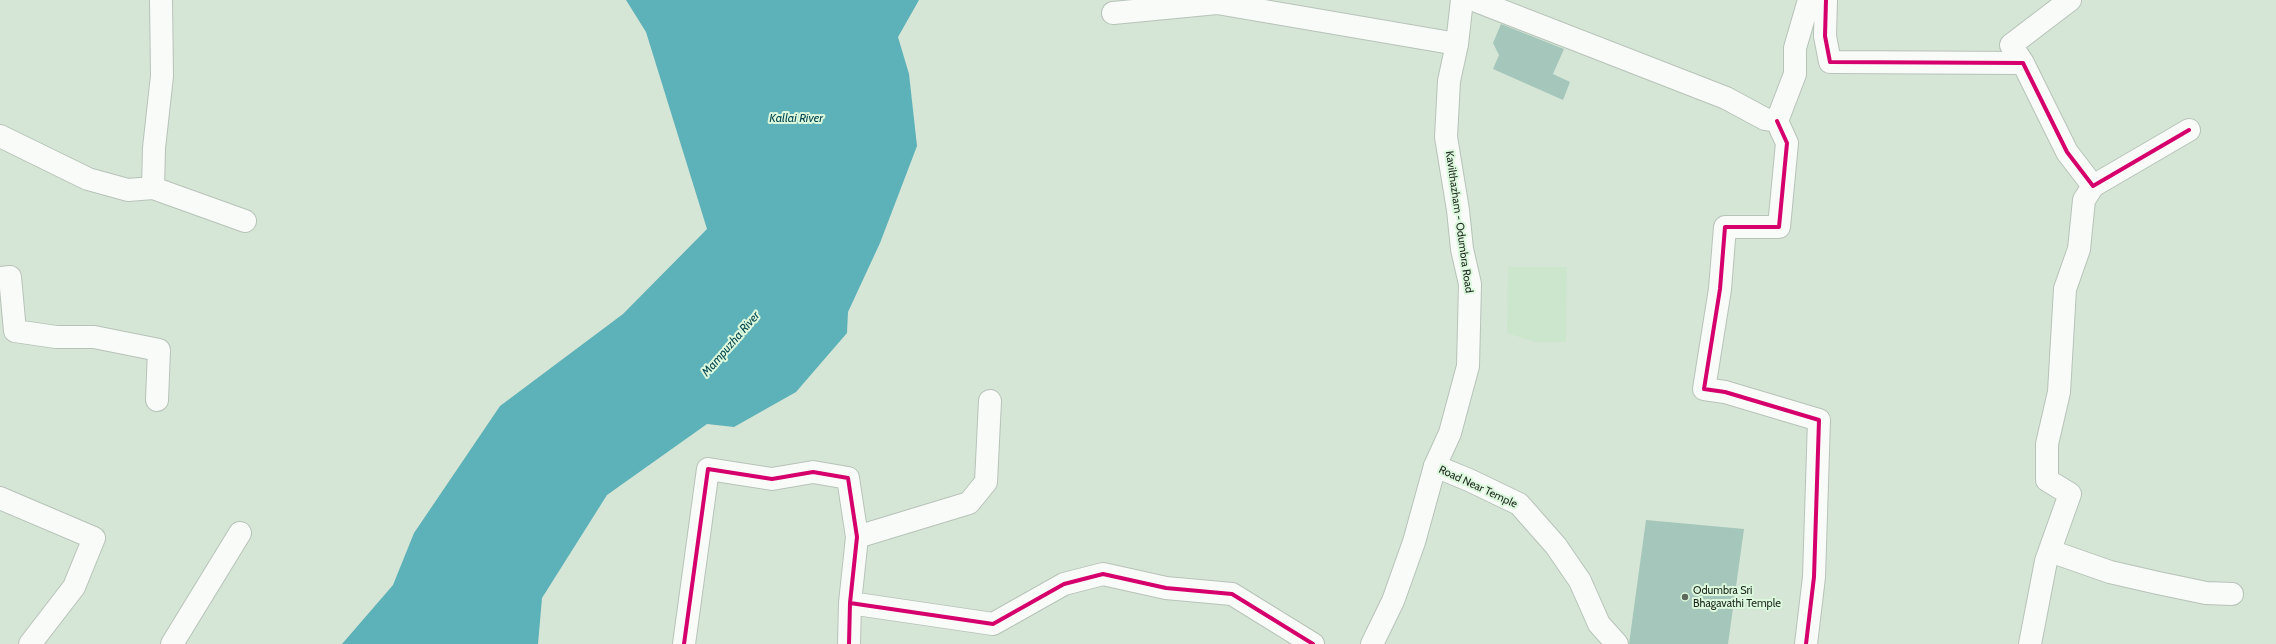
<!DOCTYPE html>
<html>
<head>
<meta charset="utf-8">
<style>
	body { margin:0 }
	canvas { display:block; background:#d5e5d6 }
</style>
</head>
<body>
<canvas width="2276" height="644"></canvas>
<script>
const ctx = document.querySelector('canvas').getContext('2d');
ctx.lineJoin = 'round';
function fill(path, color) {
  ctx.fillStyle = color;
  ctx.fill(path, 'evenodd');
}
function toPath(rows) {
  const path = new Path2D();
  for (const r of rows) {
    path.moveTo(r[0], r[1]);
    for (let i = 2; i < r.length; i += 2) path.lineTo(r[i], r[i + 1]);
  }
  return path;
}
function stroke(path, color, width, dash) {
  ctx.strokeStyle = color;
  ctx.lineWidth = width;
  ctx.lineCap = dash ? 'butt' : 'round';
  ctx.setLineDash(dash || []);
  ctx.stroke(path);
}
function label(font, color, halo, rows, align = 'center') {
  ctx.font = font + ' Cabin,sans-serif';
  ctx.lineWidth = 4;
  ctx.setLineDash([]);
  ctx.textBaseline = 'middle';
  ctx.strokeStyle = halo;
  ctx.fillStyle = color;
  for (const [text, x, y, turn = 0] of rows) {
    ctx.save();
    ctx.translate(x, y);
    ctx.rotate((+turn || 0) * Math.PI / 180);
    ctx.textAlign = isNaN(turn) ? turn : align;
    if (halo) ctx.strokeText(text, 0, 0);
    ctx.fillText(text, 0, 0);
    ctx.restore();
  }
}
const built = toPath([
	[1508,267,1567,267,1566,342,1535,342,1507,333]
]);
const water = toPath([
	[626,0,919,0,898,37,909,74,917,146,880,243,848,312,847,333,796,392,734,427,707,424,607,495,542,598,538,644,342,644,393,585,414,533,500,406,623,314,707,229,646,32]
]);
const building = toPath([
	[1501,24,1564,49,1553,74,1570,82,1563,100,1493,69,1499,55,1493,43],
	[1646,520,1744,529,1728,644,1629,644]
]);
const minor = toPath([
	[161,0,162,76,154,148,153,188,245,221],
	[1474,0,1726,98,1765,119,1777,121,1795,74,1795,48,1809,0],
	[1826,0,1825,36,1830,62,2023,63,2067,152,2093,186,2189,130],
	[1113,13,1217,3,1457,44],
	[2023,63,2011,45,2070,0],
	[1777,121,1787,143,1779,227,1725,227,1720,289,1704,389,1725,392,1819,420,1814,577,1806,644],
	[0,136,88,179,128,190,153,188],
	[0,278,10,277,15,331,56,337,94,337,159,350,157,400],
	[1435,466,1469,480,1519,504,1556,546,1580,581,1599,624,1617,644],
	[0,498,94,538,74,587,30,644],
	[857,537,969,503,986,482,990,401],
	[2050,551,2110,572,2158,583,2206,593,2232,594],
	[850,603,993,624,1064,584,1103,574,1166,588,1232,594,1313,644],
	[172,644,240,533],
	[684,644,708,469,772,479,813,472,848,478,857,537,850,603,849,644],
	[2030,644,2046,561,2070,494,2047,480,2047,444,2059,392,2065,289,2079,249,2084,200,2093,186]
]);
const major = toPath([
	[1372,644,1393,601,1414,542,1435,466,1450,433,1468,366,1470,284,1462,249,1458,210,1446,137,1449,81,1457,44,1462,0]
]);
const cycleway = toPath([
	[1826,0,1825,36,1830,62,2023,63,2067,152,2093,186,2189,130],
	[1777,121,1787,143,1779,227,1725,227,1720,289,1704,389,1725,392,1819,420,1814,577,1806,644],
	[850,603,993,624,1064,584,1103,574,1166,588,1232,594,1313,644],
	[684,644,708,469,772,479,813,472,848,478,857,537,850,603,849,644]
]);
const markers = [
	[1685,597,4,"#5d695d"]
];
const streetNames = [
	["Kavilthazham - Odumbra Road",1459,222,82],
	["Road Near Temple",1478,487,25]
];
const poiNames = [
	["Odumbra Sri",1693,591],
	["Bhagavathi Temple",1693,604]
];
const waterNames = [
	["Kallai River",796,118],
	["Mampuzha River",731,344,-49]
];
fill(built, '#cce6cd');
fill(water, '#5db1b8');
fill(building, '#a5c6ba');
stroke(minor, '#b7c3b8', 24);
stroke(major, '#b7c3b8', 24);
stroke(minor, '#f9fbf9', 22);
stroke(major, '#f9fbf9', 22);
stroke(cycleway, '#d6006c', 4);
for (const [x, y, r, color] of markers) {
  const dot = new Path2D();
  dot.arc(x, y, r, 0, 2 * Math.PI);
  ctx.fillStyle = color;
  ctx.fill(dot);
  stroke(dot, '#dcf8dd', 1.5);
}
label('11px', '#1c261c', '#dcf8dd', streetNames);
label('11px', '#1c261c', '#dcf8dd', poiNames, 'left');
label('italic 12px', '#054851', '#dcf8dd', waterNames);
</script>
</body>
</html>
